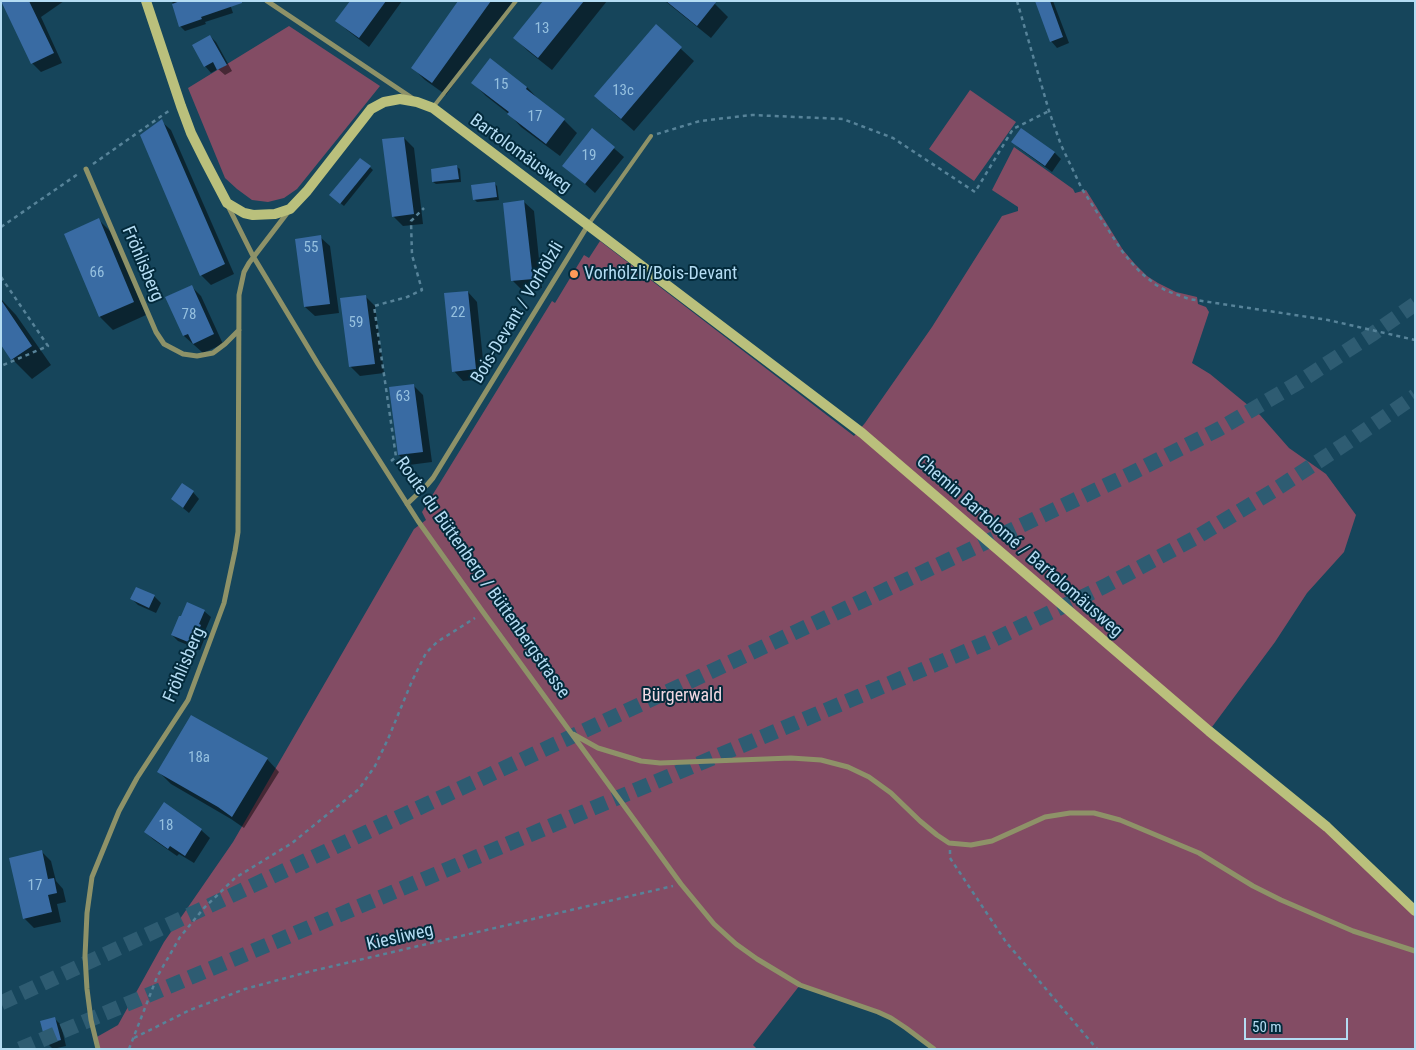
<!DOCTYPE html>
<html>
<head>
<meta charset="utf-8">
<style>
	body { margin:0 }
	#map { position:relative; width:1416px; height:1050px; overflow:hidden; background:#16455b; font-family:"Roboto Condensed",sans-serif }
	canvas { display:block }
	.frame { position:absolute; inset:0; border:2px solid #b4dcf3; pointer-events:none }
	.scale { position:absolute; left:1244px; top:1018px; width:104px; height:22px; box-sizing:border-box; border:2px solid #b4dcf3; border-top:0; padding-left:6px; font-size:15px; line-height:18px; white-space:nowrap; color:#b4dcf3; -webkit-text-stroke:4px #032a3b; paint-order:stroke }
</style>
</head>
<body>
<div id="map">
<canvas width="1416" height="1050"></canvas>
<div class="frame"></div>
<div class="scale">50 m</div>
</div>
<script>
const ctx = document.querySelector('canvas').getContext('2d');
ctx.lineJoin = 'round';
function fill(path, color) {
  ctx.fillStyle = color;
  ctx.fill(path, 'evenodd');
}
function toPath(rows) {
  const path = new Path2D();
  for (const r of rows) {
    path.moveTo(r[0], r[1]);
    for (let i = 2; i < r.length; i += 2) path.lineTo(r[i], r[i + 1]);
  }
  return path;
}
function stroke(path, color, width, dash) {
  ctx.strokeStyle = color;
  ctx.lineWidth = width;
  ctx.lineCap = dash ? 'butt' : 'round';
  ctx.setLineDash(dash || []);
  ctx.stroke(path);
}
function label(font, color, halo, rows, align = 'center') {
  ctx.font = font + ' "Roboto Condensed",sans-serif';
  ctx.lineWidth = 4;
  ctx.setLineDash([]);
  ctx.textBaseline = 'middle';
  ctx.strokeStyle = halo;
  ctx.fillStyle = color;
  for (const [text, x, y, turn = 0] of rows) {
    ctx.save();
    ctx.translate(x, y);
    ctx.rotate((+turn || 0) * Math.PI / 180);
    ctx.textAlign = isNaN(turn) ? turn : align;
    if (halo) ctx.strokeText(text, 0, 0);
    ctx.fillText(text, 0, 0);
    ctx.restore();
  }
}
const green = toPath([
	[289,26,380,86,297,189,284,198,268,202,252,200,237,189,225,178,188,88],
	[970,90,1016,122,974,181,929,149],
	[1014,147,1073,189,1075,193,1086,190,1123,250,1135,264,1147,276,1158,283,1176,292,1197,297,1198,304,1206,307,1209,312,1192,363,1210,374,1260,415,1289,448,1326,474,1356,515,1344,552,1307,593,1275,642,1209,731,1327,827,1415,911,1415,1049,934,1049,891,1018,800,985,753,1045,757,1049,98,1049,95,1038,118,1025,164,942,233,842,414,529,426,520,422,512,552,301,555,303,584,255,589,258,600,241,854,436,865,423,932,327,1002,216,1018,211,1018,207,992,190]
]);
const shadow = toPath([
	[3,1,64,1,41,17,62,63,41,72,32,63],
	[172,1,229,1,233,13,205,22,206,24,185,31,180,26],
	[351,1,402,1,369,47,347,30,337,21],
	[460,1,513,1,446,95,425,80,413,68],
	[544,1,607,1,552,70,528,51,515,38],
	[665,1,712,1,728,17,711,38],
	[1036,1,1053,1,1069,43,1057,48,1051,41],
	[656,26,694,61,634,131,609,109],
	[210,36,216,42,232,71,225,75,218,69,211,73,205,66],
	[473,83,527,87,539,100,564,120,577,133,560,156,521,127,509,114,486,96],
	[161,121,171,130,234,274,211,285,201,275],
	[593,130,624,157,595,193,564,165],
	[1022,130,1055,153,1061,159,1052,172,1019,148,1013,142],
	[404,138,414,148,423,224,403,226,393,216],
	[361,159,373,170,344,206,334,198],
	[457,167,460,169,461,182,436,184,433,182],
	[494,183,497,186,499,200,477,202,474,199],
	[524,202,534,211,542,288,522,290,513,281],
	[99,220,112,233,146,315,113,330,100,317,66,235],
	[320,237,330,246,339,313,315,316,305,307],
	[191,286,201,296,223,344,203,353,184,336,166,297],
	[468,292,477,302,485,379,463,381,454,371],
	[365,296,375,306,384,373,360,376,350,366],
	[1,299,16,315,51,365,32,379,12,359,1,343],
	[413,385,423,395,432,462,409,465,399,455],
	[193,492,199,499,189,513,172,499],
	[137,588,154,596,161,603,156,613,138,605,132,599],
	[204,611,211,617,205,631,207,632,200,650,178,641,172,635],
	[254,751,267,759,279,772,244,828,231,819,171,784,159,772],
	[201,830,210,838,194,863,179,854,177,856,154,840,145,832],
	[42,852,51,861,56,881,63,889,66,902,57,904,61,922,34,928,24,918],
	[55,1019,61,1025,66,1046,53,1049,47,1043]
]);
const building = toPath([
	[1,1,29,1,54,53,31,64],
	[180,1,242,1,242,3,201,17,202,19,179,27,172,4],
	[350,1,386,1,359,38,335,21],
	[458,1,491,1,432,83,411,68],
	[543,1,584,1,538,58,513,38],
	[666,1,717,1,697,26],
	[1035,1,1050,1,1063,37,1050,42],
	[656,24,682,47,621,119,594,96],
	[210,35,227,65,217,70,213,62,204,67,192,45],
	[490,58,527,87,526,89,565,119,546,144,507,114,509,112,471,83],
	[162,119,225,264,200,276,140,135],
	[592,128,615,147,585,184,562,166],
	[1021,128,1055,152,1045,166,1011,142],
	[404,137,414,214,392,217,382,139],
	[360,158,371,166,340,204,329,195],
	[457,165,459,179,432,182,431,169],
	[495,182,497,197,473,200,471,185],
	[524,200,533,279,511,281,503,203],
	[99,218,134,302,99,317,64,234],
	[321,235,330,304,304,307,295,239],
	[192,285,214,334,193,344,188,334,183,336,165,297],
	[468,291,476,369,452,372,444,293],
	[366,295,375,364,349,367,340,298],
	[1,300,32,346,11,360,1,345],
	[414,384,423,452,398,455,389,387],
	[182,483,194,491,183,508,171,499],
	[136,587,155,595,149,608,130,599],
	[187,602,205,610,199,624,201,625,193,644,171,635,179,616,181,616],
	[191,715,268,758,232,817,218,807,157,772],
	[164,802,202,829,185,856,170,846,168,849,144,832],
	[42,850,48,879,54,878,57,893,48,895,52,912,23,919,9,858],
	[55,1017,61,1040,46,1044,40,1021]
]);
const highwayTunnel = toPath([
	[1,1003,864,600,1132,473,1219,429,1296,384,1371,335,1415,304],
	[20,1049,993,640,1105,586,1195,538,1273,491,1348,442,1415,396]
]);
const path = toPath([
	[1017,1,1049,111,1061,145,1082,189,1122,251,1130,261,1141,273,1156,285,1167,291,1189,299,1328,320,1415,340],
	[657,134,700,121,752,115,843,119,893,138,975,192,1013,129,1049,111],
	[93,164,170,110],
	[1,227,78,174],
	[1,277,48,346,1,366],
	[391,461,396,457,374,306,407,297,422,290,412,255,411,221,424,208],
	[950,850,950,858,1006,942,1097,1049],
	[134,1038,190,1010,245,989,308,972,673,886],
	[129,1049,157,977,180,937,204,908,235,878,292,843,359,789,375,766,388,739,412,681,426,653,437,642,475,618]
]);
const lane = toPath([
	[434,106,516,1],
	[588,225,651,136]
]);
const street = toPath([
	[267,1,412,98],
	[86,169,156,332,164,344,183,354,197,356,213,353,225,344,239,330],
	[228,206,253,256,318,364,418,521,483,612,681,884,714,924,736,944,757,959,800,985,878,1012,891,1018,906,1028,934,1049],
	[407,504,427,485,433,478,588,225],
	[573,734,598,748,641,761,660,763,791,758,821,760,848,767,869,777,891,793,920,821,937,835,949,843,971,845,992,841,1045,817,1070,813,1094,813,1120,820,1199,853,1253,886,1281,900,1353,931,1415,951],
	[98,1049,91,1020,87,989,85,956,87,913,92,877,119,811,137,778,188,700,224,603,235,551,238,532,239,295,244,272,249,263,288,212]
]);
const secondary = toPath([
	[146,1,181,106,191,133,205,161,227,203,244,213,253,215,275,214,290,209,307,191,371,109,384,102,400,99,417,102,433,108,601,235,862,433,1209,731,1327,827,1415,911]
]);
const markers = [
	[574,274,5,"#fe9b59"]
];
const numberNames = [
	["13",542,29],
	["15",501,85],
	["13c",623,91],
	["17",535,117],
	["19",589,156],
	["55",311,248],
	["66",97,273],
	["22",458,313],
	["78",189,315],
	["59",356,323],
	["63",403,397],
	["18a",199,758],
	["18",166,826],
	["17",35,886]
];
const streetNames = [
	["Bartolomäusweg",520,154,36],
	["Fröhlisberg",142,264,67],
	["Bois-Devant / Vorhölzli",518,313,-59],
	["Chemin Bartolomé / Bartolomäusweg",1019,547,41],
	["Route du Büttenberg / Büttenbergstrasse",482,578,55],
	["Fröhlisberg",185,665,-67],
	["Kiesliweg",400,938,-13]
];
const poiNames = [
	["Vorhölzli/Bois-Devant",584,274]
];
const parkNames = [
	["Bürgerwald",682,696]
];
fill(green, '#834c64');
fill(shadow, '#0007');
fill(building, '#396ba3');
stroke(highwayTunnel, '#2e5c72', 15, [15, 8]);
stroke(path, '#578399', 2.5, [4, 4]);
stroke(lane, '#8e9268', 4);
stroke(street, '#8e9268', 5);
stroke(secondary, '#bac07c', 10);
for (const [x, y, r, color] of markers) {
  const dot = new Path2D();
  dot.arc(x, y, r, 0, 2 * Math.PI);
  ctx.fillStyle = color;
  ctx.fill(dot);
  stroke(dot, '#032a3b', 2);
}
label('15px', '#95c0df', null, numberNames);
label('18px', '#b4dcf3', '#032a3b', streetNames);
label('18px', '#b4dcf3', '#032a3b', poiNames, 'left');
label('18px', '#f2d8e2', '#032a3b', parkNames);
</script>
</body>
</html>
